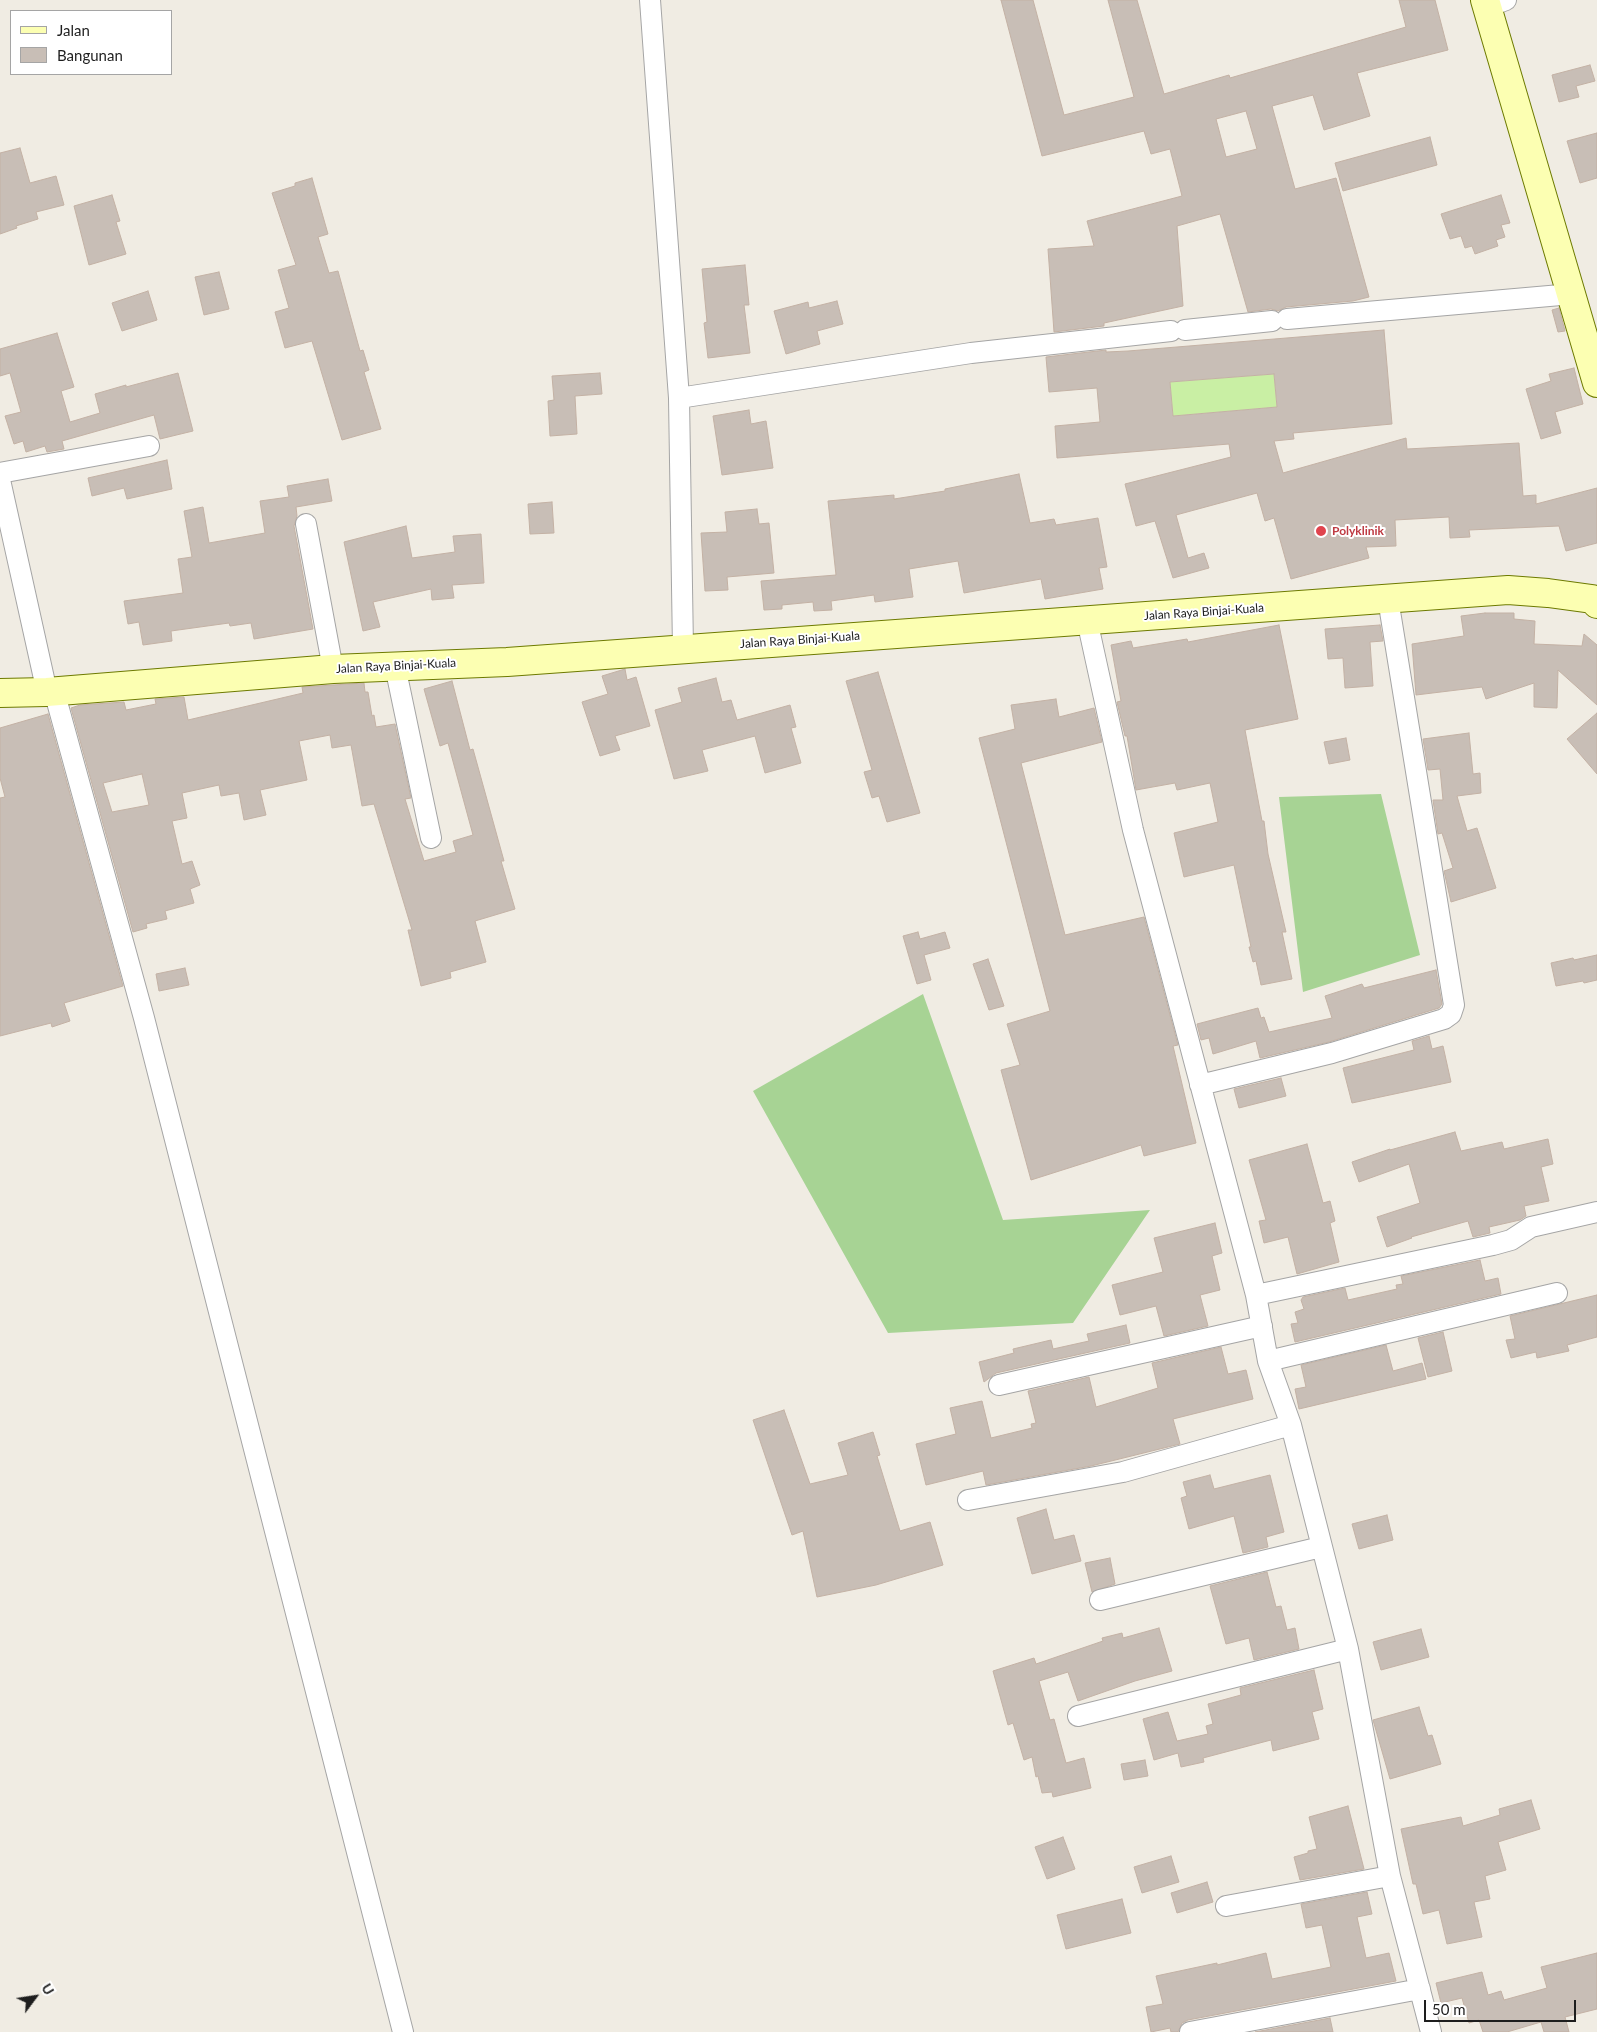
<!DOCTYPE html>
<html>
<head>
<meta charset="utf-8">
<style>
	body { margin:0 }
	#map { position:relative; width:1597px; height:2032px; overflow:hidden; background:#f0ece3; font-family:Lato,sans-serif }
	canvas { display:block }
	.legend { position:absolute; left:10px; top:10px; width:162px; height:65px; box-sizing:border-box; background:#fff; border:1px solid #a5a5a5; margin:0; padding:6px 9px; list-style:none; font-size:15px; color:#1e1e1e }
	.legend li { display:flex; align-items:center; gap:10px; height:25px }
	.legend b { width:25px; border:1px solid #a5a5a5 }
	.north { position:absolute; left:10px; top:1972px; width:50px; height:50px; -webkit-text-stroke:4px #fff; paint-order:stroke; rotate:59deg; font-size:14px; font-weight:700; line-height:20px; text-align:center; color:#1e1e1e }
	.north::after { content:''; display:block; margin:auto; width:18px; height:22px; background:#1e1e1e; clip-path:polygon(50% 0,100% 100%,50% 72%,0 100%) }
	.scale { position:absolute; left:1424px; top:2000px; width:152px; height:22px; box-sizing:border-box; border:2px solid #1e1e1e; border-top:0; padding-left:6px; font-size:15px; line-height:18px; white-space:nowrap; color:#1e1e1e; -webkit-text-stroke:4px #fff; paint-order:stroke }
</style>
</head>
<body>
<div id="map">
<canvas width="1597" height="2032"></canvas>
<ul class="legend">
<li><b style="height:6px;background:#fcffb2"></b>Jalan</li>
<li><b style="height:14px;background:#c8beb6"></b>Bangunan</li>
</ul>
<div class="north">U</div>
<div class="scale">50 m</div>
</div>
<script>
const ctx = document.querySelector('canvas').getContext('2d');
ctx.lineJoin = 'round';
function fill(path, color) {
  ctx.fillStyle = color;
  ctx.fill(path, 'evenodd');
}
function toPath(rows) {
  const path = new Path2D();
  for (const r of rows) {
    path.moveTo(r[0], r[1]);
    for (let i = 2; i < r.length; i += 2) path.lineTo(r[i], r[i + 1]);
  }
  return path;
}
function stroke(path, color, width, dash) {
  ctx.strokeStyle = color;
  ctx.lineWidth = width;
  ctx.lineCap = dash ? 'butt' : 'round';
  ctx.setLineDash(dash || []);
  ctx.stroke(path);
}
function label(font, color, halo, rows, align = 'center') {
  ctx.font = font + ' Lato,sans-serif';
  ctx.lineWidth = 4;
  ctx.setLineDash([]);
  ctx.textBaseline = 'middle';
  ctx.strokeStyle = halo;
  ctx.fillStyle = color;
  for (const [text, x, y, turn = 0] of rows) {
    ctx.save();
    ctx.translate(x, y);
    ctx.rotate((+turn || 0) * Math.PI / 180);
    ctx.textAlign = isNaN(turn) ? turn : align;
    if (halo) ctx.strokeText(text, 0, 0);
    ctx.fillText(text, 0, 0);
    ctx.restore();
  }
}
const grass = toPath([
	[1274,374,1277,407,1173,416,1170,382]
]);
const forest = toPath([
	[1381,794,1420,955,1303,992,1279,797],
	[923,994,1003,1220,1150,1210,1073,1323,888,1333,753,1091]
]);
const building = toPath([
	[1001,0,1033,0,1064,115,1134,97,1108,0,1137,0,1164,94,1229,75,1230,78,1406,27,1399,0,1435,0,1448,50,1357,73,1370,116,1324,130,1313,95,1272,106,1295,189,1336,178,1369,297,1353,301,1286,307,1278,311,1271,309,1248,312,1220,214,1177,226,1183,306,1104,323,1104,326,1054,332,1048,249,1094,246,1087,221,1182,196,1170,149,1151,154,1144,131,1042,156,1001,0],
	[1246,111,1257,149,1226,157,1216,119,1246,111],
	[1590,65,1595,81,1576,86,1579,97,1559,102,1552,75,1590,65],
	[1597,133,1597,178,1580,183,1567,141,1597,133],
	[1430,137,1437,165,1343,191,1335,163,1430,137],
	[20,148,30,183,56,176,64,205,36,212,38,219,16,226,17,228,0,234,0,153,20,148],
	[312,178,328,234,318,237,329,273,338,271,360,351,363,350,369,370,364,372,381,429,342,440,312,341,285,348,275,312,289,308,278,270,296,265,272,193,295,186,295,183,312,178],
	[112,195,120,221,116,222,126,254,89,265,74,206,112,195],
	[1501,195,1510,223,1501,225,1505,237,1496,240,1498,246,1475,254,1472,246,1465,248,1461,236,1450,239,1441,214,1501,195],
	[745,265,749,305,744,305,750,353,708,358,704,323,707,322,702,269,745,265],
	[219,272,229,309,204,315,195,277,219,272],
	[148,291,157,320,122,331,112,303,148,291],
	[837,301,843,324,817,331,820,344,786,354,774,311,808,302,809,308,837,301],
	[1559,308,1565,331,1558,332,1552,310,1559,308],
	[1384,330,1392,424,1293,433,1294,439,1274,441,1283,473,1406,438,1407,449,1519,443,1523,496,1536,495,1536,504,1597,488,1597,543,1566,551,1559,526,1469,530,1470,537,1450,538,1449,517,1395,520,1396,546,1366,547,1369,558,1291,579,1274,518,1265,521,1257,493,1176,515,1188,558,1204,553,1209,568,1173,578,1155,521,1136,526,1125,484,1231,457,1229,444,1057,458,1055,426,1100,422,1097,388,1049,392,1046,357,1106,350,1106,352,1128,351,1384,330],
	[1274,374,1277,407,1173,416,1170,382,1274,374],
	[57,333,74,387,61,391,70,422,100,413,95,394,126,385,126,387,178,373,193,431,160,439,154,415,62,441,64,449,47,452,45,446,26,452,23,441,14,444,5,416,21,412,10,373,0,376,0,349,57,333],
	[1574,368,1583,404,1555,412,1561,433,1541,439,1526,389,1551,381,1549,374,1574,368],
	[600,373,602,394,575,396,577,434,550,436,548,401,554,400,552,376,600,373],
	[749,410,751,424,766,421,773,468,722,475,713,416,749,410],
	[167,460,172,489,127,499,124,488,92,496,88,478,167,460],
	[1019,474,1030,523,1054,519,1056,525,1098,518,1107,567,1099,568,1103,589,1045,599,1041,579,964,593,958,561,909,569,913,597,875,602,874,595,831,601,832,610,814,611,813,602,782,605,782,609,764,610,761,581,836,575,828,501,894,495,894,499,945,491,945,489,1019,474],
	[328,479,332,501,296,507,297,516,294,526,313,629,254,639,251,623,230,626,229,623,171,631,172,641,143,645,139,622,128,624,124,601,183,593,178,559,192,557,184,511,203,507,209,543,265,533,260,501,289,497,287,486,328,479],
	[552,502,554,533,530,534,528,504,552,502],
	[757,509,759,524,769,523,774,573,727,577,728,590,705,591,701,533,727,532,725,512,757,509],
	[406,526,412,558,455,552,453,536,481,534,484,583,452,585,454,598,432,600,431,589,373,602,380,627,363,631,344,542,406,526],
	[1485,613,1514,613,1514,619,1535,621,1534,644,1582,646,1584,634,1597,645,1597,705,1558,670,1557,708,1534,707,1534,683,1486,699,1482,687,1416,695,1412,644,1464,636,1461,616,1485,613],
	[1279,625,1298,719,1245,730,1262,821,1264,821,1268,854,1286,932,1282,932,1292,979,1261,985,1256,961,1253,962,1249,947,1251,947,1234,865,1184,877,1174,833,1218,822,1210,783,1177,790,1175,783,1136,790,1127,736,1125,736,1117,702,1121,701,1111,645,1131,641,1133,648,1187,639,1188,642,1279,625],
	[1380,625,1383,641,1370,642,1373,686,1345,688,1343,658,1328,659,1325,629,1380,625],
	[625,669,627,680,636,677,650,726,615,736,620,750,600,756,582,702,608,694,602,676,625,669],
	[878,672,920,813,887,822,879,796,872,798,864,772,872,770,846,681,878,672],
	[716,678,722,702,731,700,737,720,790,705,796,727,791,728,801,763,765,773,755,736,702,750,708,771,674,779,655,710,682,702,678,688,716,678],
	[452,681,470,750,473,749,504,861,501,861,515,909,475,921,486,962,450,972,451,978,421,986,408,930,412,930,374,804,362,806,351,745,332,748,330,735,299,741,307,780,260,790,266,815,244,820,239,793,221,796,219,785,182,793,187,818,172,821,182,864,192,861,200,885,190,889,194,903,165,911,167,919,146,924,147,928,133,932,71,708,80,705,124,702,126,710,156,704,155,699,184,697,188,720,303,693,302,687,364,683,365,692,368,692,372,716,374,715,376,727,395,724,411,798,405,799,424,861,456,852,453,841,473,835,448,743,440,746,424,689,452,681],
	[142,774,149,805,112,812,103,783,142,774],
	[1056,699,1059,717,1094,708,1102,742,1021,763,1065,935,1144,917,1178,1045,1173,1046,1196,1143,1144,1156,1141,1145,1031,1180,1001,1070,1020,1065,1007,1024,1050,1011,979,738,1015,729,1011,705,1056,699],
	[1597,713,1597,774,1567,739,1597,713],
	[48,714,123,986,64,1003,70,1021,52,1027,51,1023,0,1036,0,798,5,797,0,778,0,728,48,714],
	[1469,733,1473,774,1480,773,1481,793,1457,796,1467,831,1477,828,1496,888,1451,902,1444,871,1453,868,1442,833,1438,834,1433,800,1443,800,1440,769,1428,770,1423,739,1469,733],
	[1346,738,1350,760,1329,764,1324,742,1346,738],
	[918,932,920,939,945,932,950,948,924,955,931,980,917,984,903,936,918,932],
	[1597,955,1597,980,1584,983,1583,981,1556,986,1551,963,1573,958,1574,960,1597,955],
	[988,959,1004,1006,989,1010,973,964,988,959],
	[185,968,189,985,159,991,156,974,185,968],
	[1436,970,1442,1004,1439,1008,1329,1042,1260,1058,1256,1041,1213,1054,1209,1038,1201,1040,1197,1024,1258,1008,1261,1018,1264,1017,1269,1032,1332,1018,1325,996,1362,984,1364,988,1436,970],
	[1429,1036,1432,1049,1443,1046,1451,1082,1352,1103,1343,1068,1414,1050,1412,1041,1429,1036],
	[1281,1078,1286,1096,1239,1108,1234,1089,1281,1078],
	[1455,1132,1461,1151,1502,1142,1504,1149,1548,1139,1553,1164,1541,1167,1549,1201,1524,1206,1526,1216,1520,1220,1489,1227,1490,1233,1473,1237,1468,1221,1411,1237,1412,1238,1387,1247,1377,1217,1420,1203,1409,1164,1359,1182,1352,1162,1390,1149,1390,1150,1455,1132],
	[1307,1144,1323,1203,1330,1201,1335,1221,1330,1223,1339,1262,1297,1274,1288,1237,1264,1243,1259,1221,1266,1220,1249,1160,1307,1144],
	[1215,1223,1222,1253,1212,1256,1220,1290,1200,1295,1208,1326,1164,1336,1156,1306,1120,1315,1112,1285,1163,1272,1154,1238,1215,1223],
	[1480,1260,1485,1281,1498,1278,1501,1294,1295,1342,1291,1324,1298,1323,1295,1312,1304,1309,1301,1300,1303,1297,1345,1288,1348,1300,1397,1289,1396,1285,1403,1284,1401,1276,1480,1260],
	[1597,1295,1597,1337,1567,1345,1569,1351,1537,1358,1536,1352,1511,1358,1506,1340,1515,1339,1510,1316,1597,1295],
	[1126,1325,1130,1343,996,1373,984,1382,979,1362,1014,1353,1013,1349,1051,1340,1053,1349,1089,1341,1087,1334,1126,1325],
	[1443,1332,1452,1371,1428,1377,1418,1338,1443,1332],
	[1386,1345,1393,1371,1422,1363,1426,1379,1299,1409,1295,1389,1306,1387,1301,1365,1386,1345],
	[1221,1347,1228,1374,1246,1370,1253,1399,1173,1419,1180,1444,1091,1466,986,1485,983,1471,926,1485,916,1444,956,1434,950,1408,982,1401,991,1438,1032,1428,1031,1424,1036,1423,1028,1391,1089,1377,1096,1407,1158,1388,1152,1363,1221,1347],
	[784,1410,810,1484,848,1475,838,1443,873,1432,880,1455,877,1456,900,1531,930,1522,943,1565,876,1585,817,1597,803,1531,792,1535,753,1420,784,1410],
	[1210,1475,1214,1489,1270,1475,1284,1532,1266,1537,1268,1547,1243,1553,1234,1516,1189,1529,1181,1498,1187,1496,1183,1482,1210,1475],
	[1046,1509,1054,1540,1074,1535,1081,1561,1032,1574,1017,1518,1046,1509],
	[1387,1515,1393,1540,1359,1549,1352,1524,1387,1515],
	[1110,1558,1115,1584,1092,1592,1085,1563,1110,1558],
	[1267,1572,1276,1607,1281,1606,1287,1630,1295,1628,1299,1649,1254,1660,1249,1638,1226,1644,1210,1586,1267,1572],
	[1159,1628,1172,1671,1135,1681,1078,1701,1068,1672,1039,1681,1050,1720,1054,1719,1066,1763,1084,1758,1091,1788,1053,1797,1052,1792,1042,1793,1038,1776,1036,1777,1032,1757,1024,1760,1013,1723,1008,1725,993,1671,1034,1658,1036,1664,1103,1641,1102,1638,1122,1633,1123,1638,1159,1628],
	[1421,1629,1429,1657,1381,1670,1373,1642,1421,1629],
	[1314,1670,1323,1709,1312,1712,1319,1739,1273,1751,1271,1740,1203,1758,1204,1762,1181,1767,1178,1753,1154,1760,1143,1719,1168,1712,1177,1741,1208,1734,1206,1726,1213,1724,1208,1704,1241,1695,1240,1688,1314,1670],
	[1419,1707,1428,1736,1432,1735,1441,1764,1390,1779,1373,1720,1419,1707],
	[1145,1760,1148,1776,1124,1780,1121,1764,1145,1760],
	[1531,1800,1540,1829,1498,1842,1506,1870,1485,1876,1490,1899,1474,1902,1482,1937,1447,1944,1439,1910,1423,1914,1416,1884,1413,1884,1401,1829,1461,1817,1463,1826,1500,1815,1499,1809,1531,1800],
	[1348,1806,1364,1869,1300,1880,1294,1857,1308,1853,1308,1851,1317,1849,1309,1817,1348,1806],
	[1063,1837,1075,1869,1047,1879,1035,1847,1063,1837],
	[1171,1856,1179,1882,1142,1893,1134,1867,1171,1856],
	[1207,1882,1213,1902,1177,1913,1171,1893,1207,1882],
	[1367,1892,1372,1914,1357,1917,1366,1958,1389,1953,1396,1981,1188,2020,1182,2023,1178,2032,1171,2032,1170,2028,1151,2032,1146,2007,1163,2004,1156,1976,1217,1963,1217,1965,1266,1953,1272,1979,1331,1967,1322,1925,1306,1928,1301,1904,1367,1892],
	[1122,1899,1131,1933,1066,1949,1057,1915,1122,1899],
	[1597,1953,1597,2009,1565,2017,1569,2032,1544,2032,1541,2022,1507,2032,1483,2032,1479,2020,1469,2023,1462,1998,1441,2003,1436,1983,1482,1972,1488,1995,1501,1991,1504,2000,1547,1988,1541,1967,1597,1953],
	[1330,2018,1333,2032,1255,2032,1330,2018]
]);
const street = toPath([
	[650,0,679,398,683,649],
	[1487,7,1506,0],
	[1287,319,1572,294],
	[1185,330,1272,321],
	[679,398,971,353,1171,331],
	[0,473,149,446],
	[0,480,47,692],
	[306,524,333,669],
	[1087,620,1133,830,1256,1295,1268,1361,1291,1425,1348,1649,1390,1876,1431,2032],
	[395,666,431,838],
	[54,691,144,1018,403,2032],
	[1200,1085,1332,1053,1444,1019,1451,1014,1454,1005,1388,599],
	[1256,1295,1493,1245,1511,1240,1531,1227,1597,1212],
	[1268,1361,1557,1293],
	[999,1385,1262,1326],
	[968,1500,1123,1472,1291,1425],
	[1100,1600,1321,1547],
	[1078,1716,1348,1649],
	[1226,1906,1390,1876],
	[1190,2032,1420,1989]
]);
const secondary = toPath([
	[1485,0,1597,383],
	[0,693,47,692,333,669,507,662,1508,590,1548,593,1592,599,1597,604]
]);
const markers = [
	[1321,531,6,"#e0444e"]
];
const healthNames = [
	["Polyklinik",1332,531]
];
const streetNames = [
	["Jalan Raya Binjai-Kuala",1204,612,-4],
	["Jalan Raya Binjai-Kuala",800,640,-4],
	["Jalan Raya Binjai-Kuala",396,666,-3]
];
fill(grass, '#c9efa4');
fill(forest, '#a7d394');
fill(building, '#c8beb6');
stroke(building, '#c3b1a4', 1);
stroke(street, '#a5a5a5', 22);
stroke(secondary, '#6d7a00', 30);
stroke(street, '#fff', 20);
stroke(secondary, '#fcffb2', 28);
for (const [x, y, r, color] of markers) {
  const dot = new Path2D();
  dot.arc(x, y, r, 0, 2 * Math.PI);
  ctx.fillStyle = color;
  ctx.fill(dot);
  stroke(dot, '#fff', 2);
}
label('bold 12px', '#be3a42', '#fff', healthNames, 'left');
label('12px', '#1e1e1e', '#fff', streetNames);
</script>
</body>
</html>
